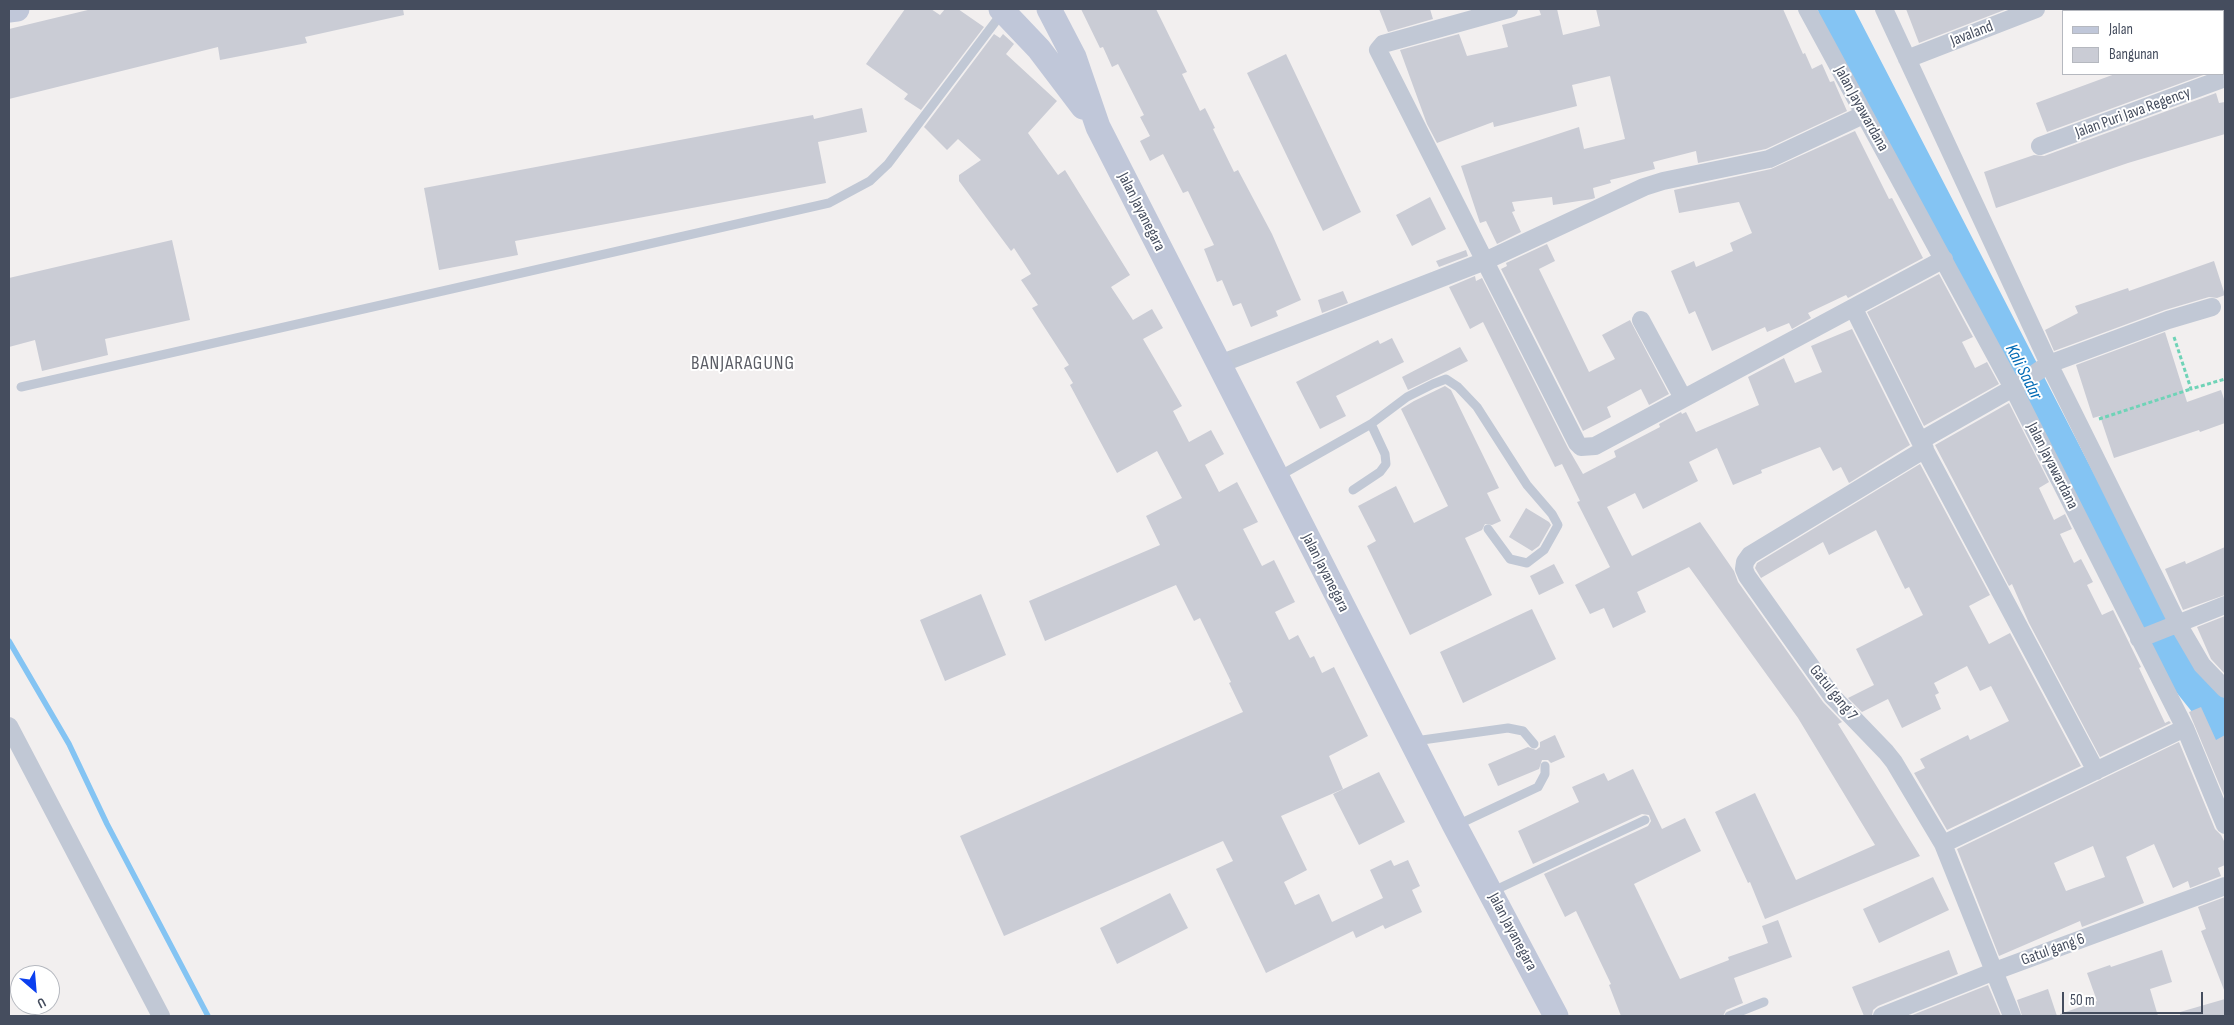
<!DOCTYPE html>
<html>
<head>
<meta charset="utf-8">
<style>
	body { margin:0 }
	#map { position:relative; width:2234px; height:1025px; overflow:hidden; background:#f2efef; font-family:"Sofia Sans Condensed",sans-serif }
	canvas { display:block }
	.frame { position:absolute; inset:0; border:10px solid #454d5e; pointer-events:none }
	.legend { position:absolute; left:2062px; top:10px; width:162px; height:65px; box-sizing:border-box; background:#fff; border:1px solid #b5b8bf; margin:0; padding:6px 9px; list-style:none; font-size:15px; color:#454d5e }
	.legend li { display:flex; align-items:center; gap:10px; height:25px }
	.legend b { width:25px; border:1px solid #b5b8bf }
	.north { position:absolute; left:10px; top:965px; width:50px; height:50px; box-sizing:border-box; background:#fff; border:1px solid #b5b8bf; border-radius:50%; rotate:153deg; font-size:14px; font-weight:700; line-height:20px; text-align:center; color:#454d5e }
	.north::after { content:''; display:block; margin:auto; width:18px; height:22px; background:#0b3fef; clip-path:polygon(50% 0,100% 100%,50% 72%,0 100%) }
	.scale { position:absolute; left:2062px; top:992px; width:141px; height:22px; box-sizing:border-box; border:2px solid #454d5e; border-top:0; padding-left:6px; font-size:15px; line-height:18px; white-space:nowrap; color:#454d5e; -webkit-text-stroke:4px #fff; paint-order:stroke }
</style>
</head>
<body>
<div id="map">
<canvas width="2234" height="1025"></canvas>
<div class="frame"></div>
<ul class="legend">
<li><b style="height:6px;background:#c0c7d9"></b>Jalan</li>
<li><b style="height:14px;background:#caccd5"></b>Bangunan</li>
</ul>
<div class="north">U</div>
<div class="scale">50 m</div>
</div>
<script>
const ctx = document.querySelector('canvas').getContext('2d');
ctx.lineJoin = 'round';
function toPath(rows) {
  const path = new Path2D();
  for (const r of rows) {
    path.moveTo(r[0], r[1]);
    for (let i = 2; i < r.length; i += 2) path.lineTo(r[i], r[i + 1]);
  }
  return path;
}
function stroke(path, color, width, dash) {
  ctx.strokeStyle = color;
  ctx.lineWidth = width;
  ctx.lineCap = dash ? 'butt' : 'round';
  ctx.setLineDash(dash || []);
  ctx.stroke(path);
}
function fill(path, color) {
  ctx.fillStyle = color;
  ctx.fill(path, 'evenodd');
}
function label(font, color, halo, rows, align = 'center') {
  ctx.font = font + ' "Sofia Sans Condensed",sans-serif';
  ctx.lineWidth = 4;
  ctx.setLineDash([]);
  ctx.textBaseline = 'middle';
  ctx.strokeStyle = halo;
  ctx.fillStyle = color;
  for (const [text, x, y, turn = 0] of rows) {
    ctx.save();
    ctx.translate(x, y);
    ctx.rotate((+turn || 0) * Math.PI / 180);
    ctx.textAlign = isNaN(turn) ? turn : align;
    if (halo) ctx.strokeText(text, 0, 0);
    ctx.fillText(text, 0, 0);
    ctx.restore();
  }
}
const stream = toPath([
	[9,641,69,744,107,824,208,1016]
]);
const river = toPath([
	[1835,9,2169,656,2225,726]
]);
const building = toPath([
	[92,9,403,9,404,15,305,37,307,43,220,60,218,47,9,99,9,29],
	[905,9,931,9,940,15,945,9,958,9,984,27,921,110,904,99,908,94,866,64],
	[1081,9,1156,9,1187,72,1182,74,1200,111,1205,108,1215,128,1213,129,1234,172,1238,170,1272,234,1301,300,1276,311,1278,316,1251,327,1241,303,1233,306,1222,280,1217,282,1204,249,1214,245,1188,191,1183,193,1163,154,1150,161,1140,141,1150,136,1140,117,1144,115,1118,64,1112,67,1103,47,1100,48],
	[1379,9,1430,9,1433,19,1388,32],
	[1539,9,1557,9,1563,35,1600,26,1596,9,1783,9,1803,54,1805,53,1812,69,1822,64,1830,82,1834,81,1836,86,1847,111,1766,149,1698,163,1696,151,1653,162,1655,169,1610,180,1611,183,1593,188,1595,198,1592,199,1553,205,1552,197,1512,202,1515,211,1512,212,1521,232,1497,244,1486,221,1480,223,1461,166,1579,127,1584,149,1625,139,1610,76,1572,85,1577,106,1494,127,1493,122,1437,143,1427,124,1400,50,1459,34,1467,56,1508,47,1502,25,1541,15],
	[1906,9,2007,9,1919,43],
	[994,34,1000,38,1003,34,1014,44,1006,54,1057,101,1028,133,1058,175,1065,170,1130,275,1111,287,1133,320,1152,309,1163,328,1143,339,1182,406,1173,411,1189,442,1211,430,1224,454,1205,465,1219,492,1237,482,1258,522,1243,529,1262,566,1274,560,1295,602,1275,612,1289,640,1298,635,1310,658,1314,656,1322,673,1334,667,1368,736,1329,756,1343,789,1281,816,1307,870,1284,882,1295,905,1319,894,1332,922,1383,898,1370,870,1391,860,1394,866,1408,860,1420,886,1412,890,1422,912,1385,929,1383,925,1356,938,1353,931,1266,973,1216,869,1233,861,1223,841,1004,936,960,836,1243,712,1229,683,1231,682,1200,618,1194,621,1176,585,1045,641,1029,601,1160,545,1146,516,1182,498,1157,451,1117,473,1070,385,1073,383,1064,368,1069,365,1032,308,1038,305,1021,280,1031,274,1014,248,1011,251,959,181,959,175,981,160,958,139,947,150,924,127],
	[1286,54,1361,212,1323,231,1247,73],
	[2115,74,2206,74,2047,132,2036,103],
	[2216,93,2219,103,2225,102,2225,134,2128,163,1996,208,1984,172,2034,155,2044,156],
	[862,108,867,132,818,142,826,183,515,241,518,255,439,270,424,188,813,115,814,119],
	[1855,131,1889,199,1892,198,1923,258,1848,298,1846,295,1808,313,1811,318,1792,329,1789,323,1767,332,1765,327,1712,351,1695,311,1689,314,1671,271,1694,261,1696,267,1733,251,1730,243,1752,233,1739,202,1679,213,1674,190,1771,169],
	[1430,197,1446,229,1412,246,1396,215],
	[172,240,190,320,105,339,108,355,42,371,35,340,9,347,9,278],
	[1547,244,1555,261,1539,269,1589,372,1615,359,1602,335,1630,320,1669,394,1649,405,1641,389,1607,407,1611,417,1583,431,1501,269,1507,266,1506,263],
	[1466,250,1468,256,1439,267,1436,261],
	[2214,261,2225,295,2217,298,2209,297,2165,310,2054,351,2045,330,2078,313,2075,306,2128,288,2129,291],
	[1939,274,1973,337,1962,342,1975,368,1987,362,1999,384,1924,426,1867,312],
	[1475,276,1476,281,1482,278,1568,448,1583,474,1616,457,1614,451,1660,427,1659,424,1681,412,1682,414,1686,412,1696,432,1759,405,1748,377,1784,358,1795,383,1822,372,1811,346,1852,329,1910,445,1849,483,1841,467,1833,471,1820,447,1761,470,1762,473,1733,485,1717,448,1689,462,1698,481,1643,509,1635,493,1607,507,1632,556,1700,522,1734,571,1738,582,1823,702,1842,722,1838,724,1920,856,1765,919,1750,882,1748,883,1715,812,1755,793,1796,880,1875,845,1798,718,1689,567,1637,592,1646,612,1613,628,1604,608,1590,614,1575,585,1610,567,1577,502,1580,501,1562,464,1555,467,1483,322,1470,329,1449,287],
	[1343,291,1348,303,1322,313,1318,300],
	[2165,332,2187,402,2221,390,2225,402,2225,423,2200,432,2199,430,2114,458,2100,416,2093,418,2076,365],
	[1392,338,1404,362,1336,396,1346,416,1320,429,1296,382,1378,340,1380,344],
	[1460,347,1468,361,1408,390,1402,377],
	[1445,386,1451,390,1499,488,1487,493,1501,521,1492,525,1485,524,1482,530,1465,538,1492,595,1410,635,1367,546,1376,541,1358,506,1396,486,1414,523,1448,506,1401,409,1414,401],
	[2009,403,2049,482,2039,488,2054,520,2065,514,2072,529,2060,534,2074,563,2081,559,2093,582,2087,585,2102,615,2113,610,2141,667,2139,668,2165,723,2169,721,2171,723,2100,757,2029,623,2012,584,2009,586,1935,445],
	[1920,464,1990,595,1969,606,1989,644,2010,633,2081,766,1947,830,1914,773,1925,768,1920,759,1968,735,1970,740,2009,721,1991,686,1980,691,1967,666,1934,683,1939,693,1935,695,1941,709,1902,728,1888,699,1862,712,1848,698,1874,685,1856,649,1923,615,1909,587,1905,589,1876,530,1829,555,1823,542,1761,578,1755,568,1757,563],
	[1526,508,1549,522,1551,525,1539,546,1532,551,1509,537],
	[2225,547,2225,595,2183,610,2165,569,2185,561,2186,564],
	[1554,564,1564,583,1539,595,1530,576],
	[981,594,1006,655,945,681,920,620],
	[1532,609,1556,659,1463,703,1440,652],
	[2225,616,2225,674,2211,659,2197,627],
	[2201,707,2216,740,2225,735,2225,798,2189,712],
	[1555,735,1565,757,1551,763,1548,760,1542,760,1539,769,1498,786,1488,764,1528,747,1536,750,1540,747,1540,742],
	[2179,742,2215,829,2221,835,2225,843,2225,865,2218,868,2221,876,2190,888,2188,881,2173,888,2154,844,2126,857,2144,903,2082,927,2080,921,1999,956,1957,849],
	[2093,846,2105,877,2066,891,2054,863],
	[1633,769,1662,829,1685,818,1701,851,1634,884,1680,979,1729,960,1728,957,1768,943,1762,926,1778,920,1792,957,1734,978,1743,1003,1726,1010,1723,1016,1621,1016,1609,985,1611,984,1576,911,1565,917,1544,874,1648,826,1651,821,1649,815,1642,814,1533,864,1518,831,1579,802,1572,787,1604,773,1608,781],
	[1379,772,1405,822,1359,845,1333,794],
	[1933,877,1949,910,1879,943,1863,909],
	[1170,893,1188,928,1117,964,1100,928],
	[2225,897,2225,990,2224,990,2201,931,2206,929,2198,907],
	[1949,950,1958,974,1878,1006,1873,1010,1872,1016,1864,1016,1852,987],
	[2162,950,2172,982,2150,989,2158,1016,2060,1016,2060,1014,2097,1001,2087,973,2110,965,2111,967],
	[1988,985,2001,1016,1910,1016],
	[2048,989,2057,1016,2022,1016,2017,1000],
	[2225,999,2225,1016,2180,1016,2180,1012]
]);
const path = toPath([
	[2174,337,2191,389,2225,379],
	[2099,419,2191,389]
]);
const lane = toPath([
	[21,387,829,203,870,181,888,164,1002,13],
	[1371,424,1407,397,1433,384,1446,379,1458,387,1477,407,1527,485,1552,514,1558,525,1544,550,1527,563,1510,559,1488,529],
	[1279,476,1371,424,1385,454,1386,464,1380,472,1353,490],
	[1415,741,1508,728,1523,731,1534,744],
	[1457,825,1538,787,1545,774,1545,766],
	[1491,892,1645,820],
	[1729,1016,1764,1002]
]);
const street = toPath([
	[1509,9,1383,44,1378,50,1577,443,1581,447,1595,446,1944,259],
	[1807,9,2013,388,2185,728,2225,825],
	[1884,9,2049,364,2013,388,1920,441],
	[2204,9,2205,11],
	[2223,35,2225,36],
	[1907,59,2036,9],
	[2040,146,2225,78],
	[2212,307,2168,320,2049,364,2178,624,2202,665,2225,689],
	[1854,309,1920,441,2096,771],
	[1641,320,1683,398],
	[1220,364,1485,261,1644,187,1663,181,1769,159,1863,115],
	[1925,449,1750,555,1745,562,1744,569,1747,576,1832,696,1886,752,1894,762,1943,844,2012,1016],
	[2139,639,2225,605],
	[9,726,161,1016],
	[1943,844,2185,728],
	[1882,1016,1995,971,2225,886]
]);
const secondary = toPath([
	[1001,9,1039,49,1083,107],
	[1049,9,1074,57,1098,127,1455,826,1556,1016],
	[9,10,17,9]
]);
const streetNames = [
	["Javaland",1972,34,-21],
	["Jalan Jayawardana",1861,109,61],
	["Jalan Puri Java Regency",2133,113,-20],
	["Jalan Jayanegara",1141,212,63],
	["Jalan Jayawardana",2052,466,63],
	["Jalan Jayanegara",1325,573,63],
	["Gatul gang 7",1833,693,51],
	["Jalan Jayanegara",1512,932,62],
	["Gatul gang 6",2053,950,-20]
];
const waterNames = [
	["Kali Sadar",2023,372,63]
];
const quarterNames = [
	["BANJARAGUNG",743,364]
];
stroke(stream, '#84c4f3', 5.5);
stroke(river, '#84c4f3', 34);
fill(building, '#caccd5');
stroke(path, '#6fd3b7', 3, [4, 2.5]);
stroke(lane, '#c1c8d5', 9);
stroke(street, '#c1c8d5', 18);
stroke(secondary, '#c0c7d9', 25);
label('16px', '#454d5e', '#fff', streetNames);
label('italic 18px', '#016ab5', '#fff', waterNames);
ctx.letterSpacing = '1px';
label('19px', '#5b5d65', '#fff', quarterNames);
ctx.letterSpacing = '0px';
</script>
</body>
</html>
